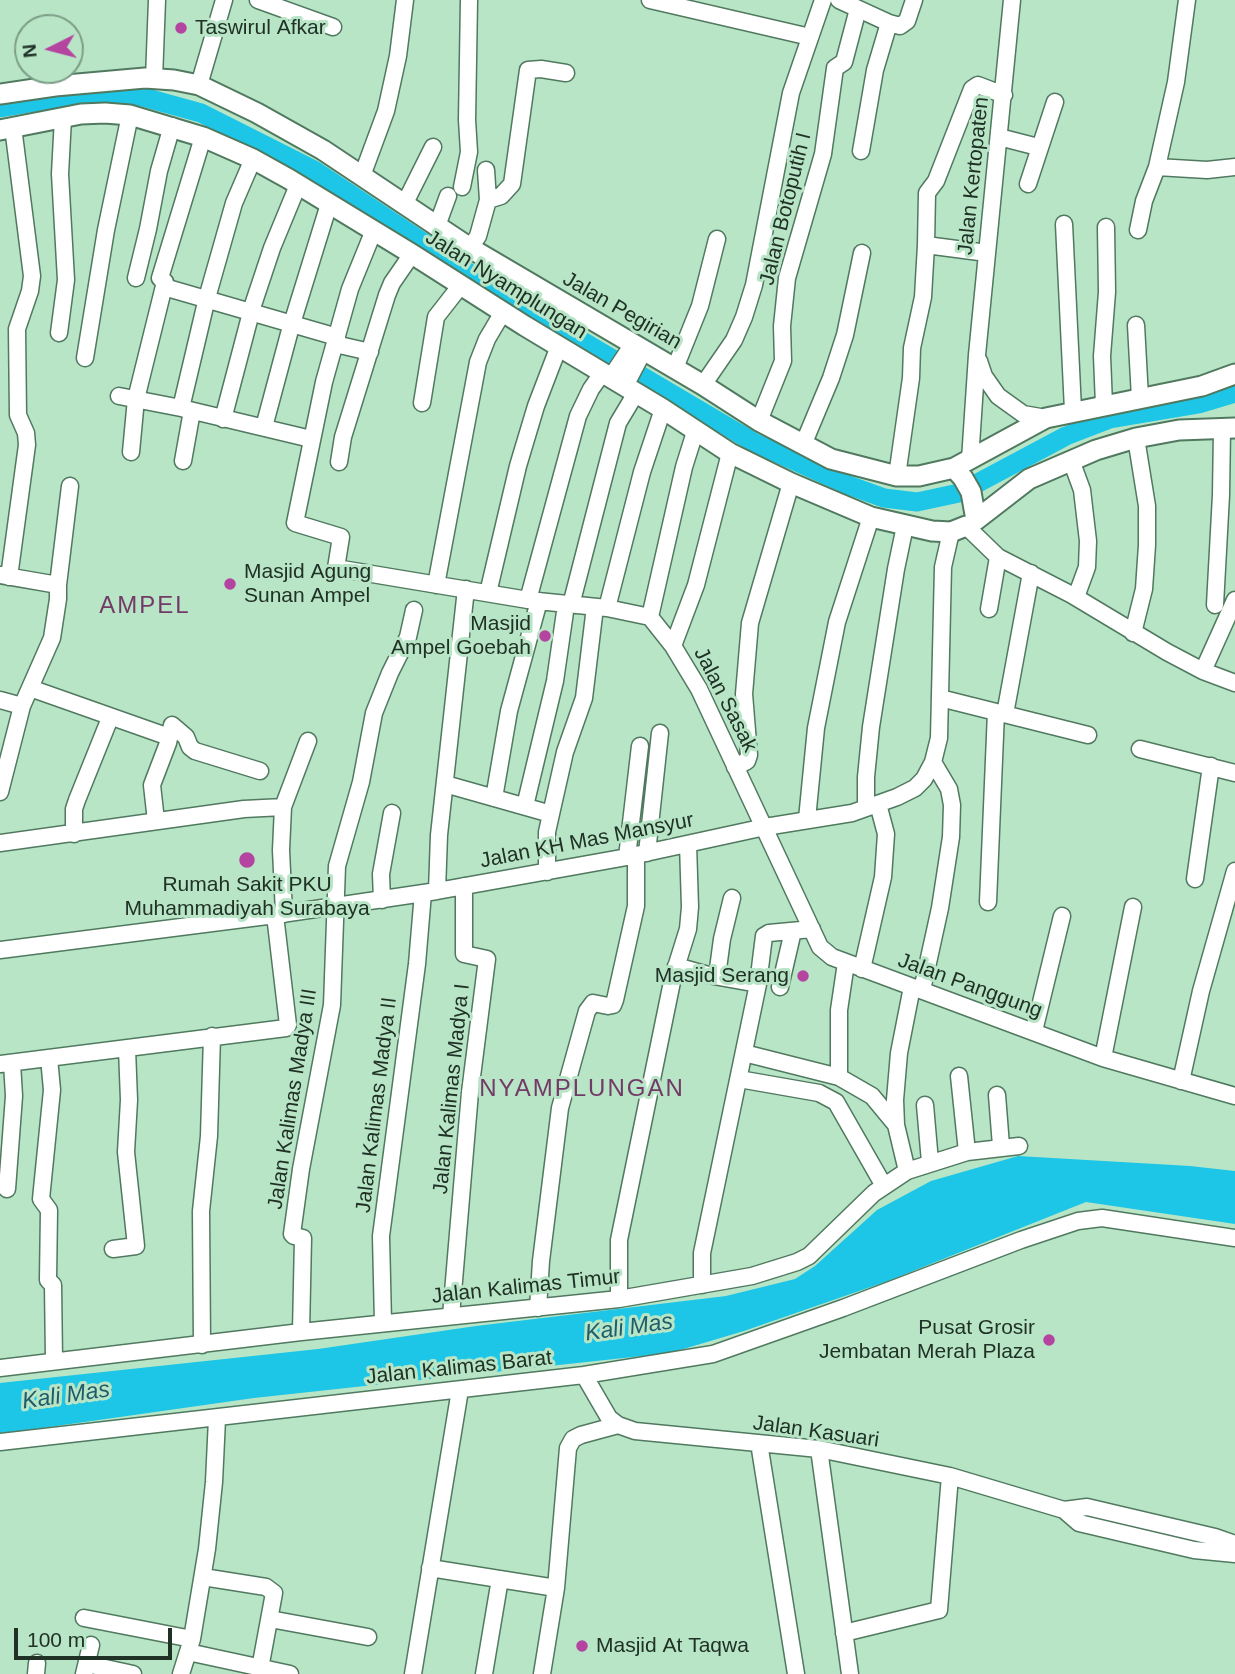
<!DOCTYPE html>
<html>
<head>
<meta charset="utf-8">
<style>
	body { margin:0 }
	#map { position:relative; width:1235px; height:1674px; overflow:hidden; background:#b9e5c7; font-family:Helvetica,sans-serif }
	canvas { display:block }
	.north { position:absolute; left:14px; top:14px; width:70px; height:70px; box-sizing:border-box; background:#b9e5c7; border:2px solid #7c9d87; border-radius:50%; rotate:264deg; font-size:19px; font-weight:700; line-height:28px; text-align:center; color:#203126 }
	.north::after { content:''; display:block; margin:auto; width:24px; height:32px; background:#b444a0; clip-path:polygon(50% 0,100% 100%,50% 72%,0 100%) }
	.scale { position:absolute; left:14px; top:1628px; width:158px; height:32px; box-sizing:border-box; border:4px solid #203126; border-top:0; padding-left:9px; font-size:21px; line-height:24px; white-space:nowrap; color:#203126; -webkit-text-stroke:5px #b9e5c7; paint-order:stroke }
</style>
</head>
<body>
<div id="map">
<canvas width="1235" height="1674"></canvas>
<div class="north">N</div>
<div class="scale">100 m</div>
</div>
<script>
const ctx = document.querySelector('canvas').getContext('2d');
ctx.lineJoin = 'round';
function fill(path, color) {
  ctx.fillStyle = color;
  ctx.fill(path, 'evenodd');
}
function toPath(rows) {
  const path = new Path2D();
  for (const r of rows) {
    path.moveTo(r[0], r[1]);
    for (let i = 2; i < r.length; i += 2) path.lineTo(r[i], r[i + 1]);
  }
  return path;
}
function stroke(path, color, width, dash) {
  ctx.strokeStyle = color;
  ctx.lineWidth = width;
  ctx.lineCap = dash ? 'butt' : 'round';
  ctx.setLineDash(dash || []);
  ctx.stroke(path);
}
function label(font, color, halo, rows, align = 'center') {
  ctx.font = font + ' Helvetica,sans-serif';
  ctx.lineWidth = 6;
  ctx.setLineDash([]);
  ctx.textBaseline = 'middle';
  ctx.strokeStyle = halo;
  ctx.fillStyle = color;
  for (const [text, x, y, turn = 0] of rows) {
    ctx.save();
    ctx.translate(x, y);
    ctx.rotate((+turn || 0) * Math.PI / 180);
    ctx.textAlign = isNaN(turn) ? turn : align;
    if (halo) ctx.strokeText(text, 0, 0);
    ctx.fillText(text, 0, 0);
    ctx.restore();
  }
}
const water = toPath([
	[1018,1156,1190,1166,1235,1171,1235,1224,1086,1202,888,1281,744,1331,670,1353,254,1398,0,1434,0,1383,318,1349,476,1326,726,1296,795,1279,815,1266,877,1210,931,1181]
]);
const canal = toPath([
	[149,98,150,76]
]);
const river = toPath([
	[0,108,91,93,143,97,201,113,314,170,489,286,755,443,848,485,884,498,917,502,959,493,1066,436,1110,419,1199,404,1235,393]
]);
const minor = toPath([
	[258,0,333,27],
	[650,0,810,37],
	[839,0,889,23,900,26,907,21,914,0],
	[154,79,157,0],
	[199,85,224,0],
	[999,137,1038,147],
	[861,151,875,70,889,23],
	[1157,167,1207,170,1235,167],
	[362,176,386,111,398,56,405,0],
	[1028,184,1055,102],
	[462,187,469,152,467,120,469,0],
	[488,200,501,196,512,184,528,70,541,69,566,73],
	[404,205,433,147],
	[1064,224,1073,410],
	[437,226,448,196],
	[374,230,350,289,324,382,295,523,341,537,336,568,528,600,607,608,650,617],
	[1138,230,1144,201,1157,167,1176,82,1187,0],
	[926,245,927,193,936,181,972,89,978,85,1004,95],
	[470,248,478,236,488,200,486,170],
	[136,278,148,229,159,171,172,126],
	[164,287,337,337],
	[1136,325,1140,398],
	[59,333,66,280,60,174,63,118],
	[335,344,370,352],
	[85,358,106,230,130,115],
	[979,361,984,376,998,396,1023,414,1046,418],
	[675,368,700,306,717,239],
	[611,377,633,344],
	[703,385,734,340,744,317,754,285,791,93,823,0],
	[625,386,644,350],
	[119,396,181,408,311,439],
	[422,403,436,317,461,285],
	[1104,405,1102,356,1107,292,1106,227],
	[181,408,207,298,234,203,253,159],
	[223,419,253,305,272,248,298,185],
	[759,421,783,361,782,326,787,278,823,154,835,68,844,62,858,9],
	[264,427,290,330,329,204],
	[695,432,684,467,650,617,673,646,699,689,820,947,832,957,1103,1058,1235,1096],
	[803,445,831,378,845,335,862,253],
	[131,452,136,399,165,282,160,278,203,137],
	[970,460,977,355,1012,0],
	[1071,460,1082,490,1088,541,1087,567,1076,597],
	[183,461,192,411],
	[339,462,343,437,387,295,392,283,412,254],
	[897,476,911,378,912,348,923,297,926,245,987,253],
	[974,521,966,526,998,557,1072,595,1167,652,1203,671,1235,683],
	[0,575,58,585,58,599,52,638,22,706,0,792],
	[9,577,27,445,26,433,18,415,17,329,30,291,32,276,13,127],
	[58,585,70,486],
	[436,585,478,362,487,339,503,312],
	[488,593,518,466,536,406,559,346],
	[528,600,578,416,591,389,603,372],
	[571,605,618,423,636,393],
	[1215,605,1221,495,1222,430],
	[607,608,642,472,663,409],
	[989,609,998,557],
	[1133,633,1144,589,1147,545,1147,506,1136,438],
	[673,646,696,585,730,453],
	[1203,671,1235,600],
	[30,688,169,737],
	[940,698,1088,735],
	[0,700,22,706],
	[1005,714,1031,573],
	[1140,749,1235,773],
	[735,767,747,761,749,755,744,694,750,623,791,483],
	[445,784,551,814],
	[494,798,509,711,539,601],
	[525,806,555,681,566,605],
	[866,808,866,777,871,727,896,569,905,526],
	[807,819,816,728,837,622,871,517],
	[156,821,152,785,168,743,172,725,186,737,190,747,195,751,260,771],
	[74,834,74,809,77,800,110,718],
	[0,843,244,809,283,807],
	[647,853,660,733],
	[627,857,640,746],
	[547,872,547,832,551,814,565,752,584,698,595,607],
	[1195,879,1211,766],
	[437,891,439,835,466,589],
	[382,900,381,874,392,813],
	[988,902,996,712],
	[284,914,281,850,283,807,308,741],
	[0,950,275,915,437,891,627,857,765,827,852,813,897,797,915,788,924,779,933,762,939,738,943,567,951,532],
	[676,966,708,975,758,984],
	[862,969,883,877,886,834,878,804],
	[717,976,722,939,732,898],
	[780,987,793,931],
	[922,990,940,908,951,837,952,805,949,789,933,762],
	[1034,1031,1062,916],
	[744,1053,839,1077,872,1096,896,1125],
	[49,1058,52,1090,41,1199,49,1210,48,1280,53,1285,54,1360],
	[1103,1058,1133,907],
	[0,1064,286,1028,288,1025,275,915],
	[959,1076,967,1152],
	[839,1077,839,1010,846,963],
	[739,1079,819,1093,836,1102,884,1186],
	[1181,1081,1201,991,1235,871],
	[997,1095,1001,1146],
	[925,1105,930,1162],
	[907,1171,896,1125,895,1100,899,1053,912,987],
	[7,1189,14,1096,12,1063],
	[113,1249,136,1246,126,1152,129,1100,127,1049],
	[702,1285,702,1253,758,984,764,936,769,933,812,929],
	[619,1299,619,1240,673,977,688,929,690,907,688,844],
	[538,1308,541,1261,560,1108,587,1011,593,1003,608,1006,613,1005,615,1000,636,906,636,855],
	[451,1316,470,1092,487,959,464,954,464,886],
	[383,1323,381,1236,417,964,423,893],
	[301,1332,303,1238,294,1236,292,1234,301,1169,332,1005,337,866,361,782,374,713,390,673,408,637,414,610],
	[202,1345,201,1211,209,1136,212,1036],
	[0,1368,301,1332,619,1299,752,1276,797,1262,809,1256,874,1193,907,1171,967,1152,1019,1146],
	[584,1375,609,1418,618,1425,635,1431,819,1449,950,1476,1064,1510,1079,1523,1194,1550,1235,1554],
	[0,1442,584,1375,713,1354,843,1308,1021,1240,1078,1221,1102,1218,1235,1238],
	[759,1443,796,1674],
	[819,1449,850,1674],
	[1064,1510,1087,1507,1215,1537,1235,1544],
	[430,1568,556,1588],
	[203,1577,266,1587,274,1593,259,1674],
	[84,1618,192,1639],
	[270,1619,368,1637],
	[844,1633,939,1610,950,1476],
	[188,1652,290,1674],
	[87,1664,133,1674],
	[36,1674,37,1663],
	[84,1674,91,1645],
	[181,1674,192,1639,207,1549,214,1482,217,1419],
	[413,1674,460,1390],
	[484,1674,500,1579],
	[542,1674,556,1588,568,1448,573,1439,581,1435,618,1425]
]);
const major = toPath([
	[0,94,55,86,145,78,174,80,199,85,257,113,323,150,470,248,703,385,759,421,831,459,897,476,919,476,954,468,1046,418,1202,386,1235,374],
	[0,130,81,114,105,113,130,115,203,137,253,159,289,179,412,254,525,326,663,409,730,453,791,483,871,517,932,531,951,532,966,526],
	[954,468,963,478,971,492,976,520,1029,479,1096,450,1136,438,1179,430,1235,428]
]);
const markers = [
	[181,28,7,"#b444a0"],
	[230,584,7,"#b444a0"],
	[545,636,7,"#b444a0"],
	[247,860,9,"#b444a0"],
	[803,976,7,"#b444a0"],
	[1049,1340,7,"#b444a0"],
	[582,1646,7,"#b444a0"]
];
const poiNames = [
	["Taswirul Afkar",195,28],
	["Masjid Agung",244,572],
	["Sunan Ampel",244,596],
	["Masjid",531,624,"right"],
	["Ampel Goebah",531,648,"right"],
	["Rumah Sakit PKU",247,885,"center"],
	["Muhammadiyah Surabaya",247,909,"center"],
	["Masjid Serang",789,976,"right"],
	["Pusat Grosir",1035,1328,"right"],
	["Jembatan Merah Plaza",1035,1352,"right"],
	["Masjid At Taqwa",596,1646]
];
const streetNames = [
	["Jalan Kertopaten",974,176,-84],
	["Jalan Botoputih I",786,209,-76],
	["Jalan Nyamplungan",506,285,32],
	["Jalan Pegirian",622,311,30],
	["Jalan Sasak",725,700,63],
	["Jalan KH Mas Mansyur",587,841,-11],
	["Jalan Panggung",970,986,20],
	["Jalan Kalimas Madya I",452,1089,-84],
	["Jalan Kalimas Madya III",293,1099,-81],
	["Jalan Kalimas Madya II",377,1105,-83],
	["Jalan Kalimas Timur",526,1287,-6],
	["Jalan Kalimas Barat",459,1368,-6],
	["Jalan Kasuari",816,1432,8]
];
const waterNames = [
	["Kali Mas",629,1328,-8],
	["Kali Mas",66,1396,-8]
];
const quarterNames = [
	["AMPEL",145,606],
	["NYAMPLUNGAN",582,1089]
];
fill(water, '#1dc6e6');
stroke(canal, '#1dc6e6', 10);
stroke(river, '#1dc6e6', 19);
stroke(minor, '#50795f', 19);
stroke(major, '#50795f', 23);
stroke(minor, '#fff', 16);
stroke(major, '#fff', 19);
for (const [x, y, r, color] of markers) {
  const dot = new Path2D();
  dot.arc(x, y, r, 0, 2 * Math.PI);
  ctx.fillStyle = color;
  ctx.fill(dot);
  stroke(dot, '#b9e5c7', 2.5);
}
label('21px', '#203126', '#b9e5c7', poiNames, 'left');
label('21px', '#203126', '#b9e5c7', streetNames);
label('italic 23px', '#1f5b69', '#b9e5c7', waterNames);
ctx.letterSpacing = '2px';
label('24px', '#723a67', '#b9e5c7', quarterNames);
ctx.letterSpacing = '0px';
</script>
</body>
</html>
